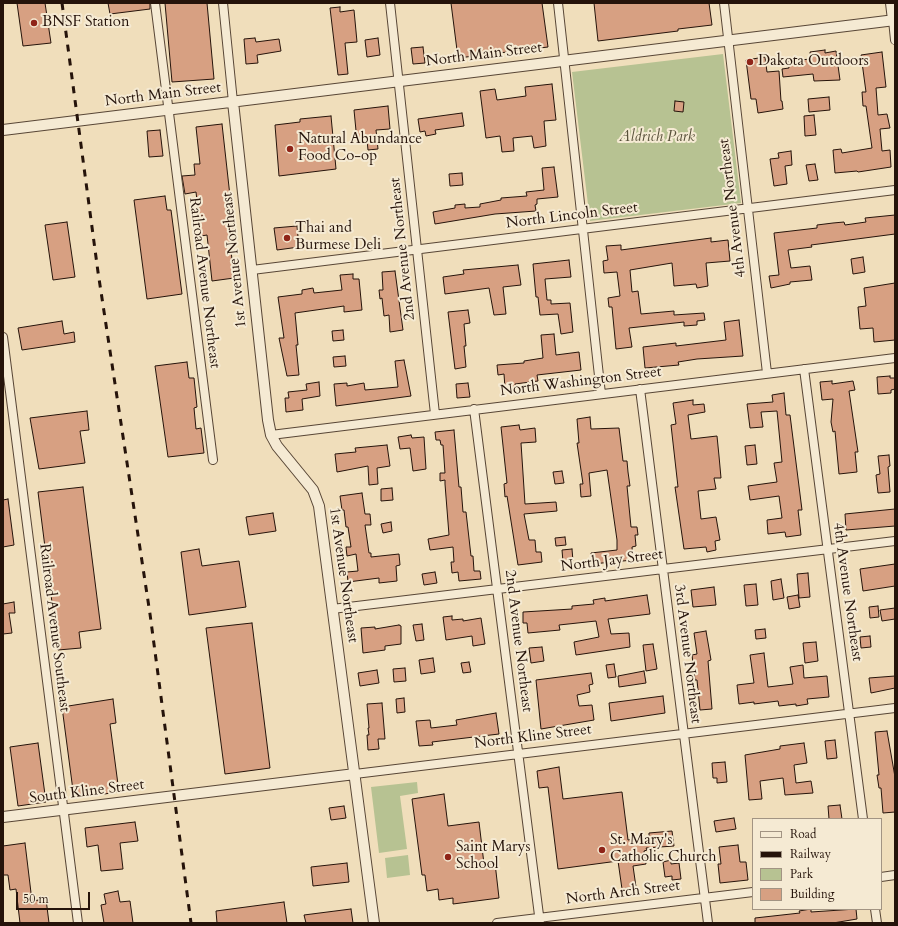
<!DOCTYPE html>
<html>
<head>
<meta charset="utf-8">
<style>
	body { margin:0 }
	#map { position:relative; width:898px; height:926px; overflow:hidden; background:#f0debb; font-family:Cardo,serif }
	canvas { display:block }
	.frame { position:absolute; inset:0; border:4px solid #25130a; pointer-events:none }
	.legend { position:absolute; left:752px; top:818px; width:130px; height:92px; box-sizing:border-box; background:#f5ead3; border:1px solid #a29483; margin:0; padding:5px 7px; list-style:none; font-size:12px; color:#25130a }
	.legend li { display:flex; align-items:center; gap:8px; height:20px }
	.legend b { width:20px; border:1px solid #a29483 }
	.scale { position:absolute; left:16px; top:892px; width:74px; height:18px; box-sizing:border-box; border:2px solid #25130a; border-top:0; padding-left:5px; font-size:12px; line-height:14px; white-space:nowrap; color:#25130a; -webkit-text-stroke:3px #f5ead3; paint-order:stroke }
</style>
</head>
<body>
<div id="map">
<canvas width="898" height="926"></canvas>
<div class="frame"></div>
<ul class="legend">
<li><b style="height:5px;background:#f5ead3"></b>Road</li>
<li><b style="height:5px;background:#25130a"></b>Railway</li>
<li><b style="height:11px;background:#b7c292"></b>Park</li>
<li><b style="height:11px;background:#d7a082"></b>Building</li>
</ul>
<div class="scale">50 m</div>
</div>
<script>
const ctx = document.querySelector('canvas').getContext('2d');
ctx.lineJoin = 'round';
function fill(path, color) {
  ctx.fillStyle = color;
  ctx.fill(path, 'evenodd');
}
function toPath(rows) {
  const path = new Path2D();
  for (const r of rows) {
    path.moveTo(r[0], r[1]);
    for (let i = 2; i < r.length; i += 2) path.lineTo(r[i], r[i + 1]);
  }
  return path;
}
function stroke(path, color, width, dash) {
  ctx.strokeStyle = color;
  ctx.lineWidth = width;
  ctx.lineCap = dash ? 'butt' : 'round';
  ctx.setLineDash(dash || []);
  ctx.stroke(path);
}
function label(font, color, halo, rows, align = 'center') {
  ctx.font = font + ' Cardo,serif';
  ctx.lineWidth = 4;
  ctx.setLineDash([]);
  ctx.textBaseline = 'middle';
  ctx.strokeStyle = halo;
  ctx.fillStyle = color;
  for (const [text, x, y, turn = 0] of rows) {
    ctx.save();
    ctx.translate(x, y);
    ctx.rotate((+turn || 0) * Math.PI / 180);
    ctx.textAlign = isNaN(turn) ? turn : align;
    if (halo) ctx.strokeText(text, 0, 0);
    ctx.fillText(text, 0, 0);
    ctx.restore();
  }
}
const green = toPath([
	[723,54,741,203,590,221,572,72],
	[417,782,418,793,400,796,407,849,379,853,371,787],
	[408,855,410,875,387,878,385,858]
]);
const building = toPath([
	[17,3,45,3,51,43,23,46,17,3],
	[108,3,150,3,150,9,110,14,108,3],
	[165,3,207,3,214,79,172,82,165,3],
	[451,3,542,3,548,47,458,58,451,3],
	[594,3,709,3,712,25,678,29,678,31,598,41,594,3],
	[340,7,340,12,354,10,357,42,345,43,348,74,338,75,330,8,340,7],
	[255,38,256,42,279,39,281,51,257,55,258,63,246,64,244,39,255,38],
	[378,38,380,55,367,57,365,40,378,38],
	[423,47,425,63,413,64,411,48,423,47],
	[825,50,825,53,836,51,840,80,814,81,813,74,783,77,782,69,789,68,788,61,811,59,810,52,825,50],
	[882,52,886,87,876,88,878,115,887,114,890,128,880,129,882,151,890,150,891,167,858,172,857,171,835,173,833,150,841,149,842,153,872,148,866,106,863,106,862,92,866,92,861,55,882,52],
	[765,57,767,72,779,71,781,101,782,101,783,109,758,113,756,99,751,99,746,60,765,57],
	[552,84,556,120,544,121,546,146,534,148,532,136,513,138,514,151,502,152,500,136,486,138,480,91,495,89,497,100,526,96,525,87,552,84],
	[829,97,830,110,809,112,808,99,829,97],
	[675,101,684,102,683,112,674,111,675,101],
	[388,106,390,129,376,130,378,149,368,150,367,140,357,141,354,110,388,106],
	[462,113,464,126,435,130,436,134,426,136,425,131,420,132,418,119,462,113],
	[814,115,816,135,805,136,804,116,814,115],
	[331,116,336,169,279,176,275,125,300,122,300,119,331,116],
	[222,124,234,232,229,232,234,278,212,281,207,235,201,236,196,192,185,194,182,176,195,175,194,164,200,164,196,127,222,124],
	[160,130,163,156,149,157,147,131,160,130],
	[791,151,792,165,785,166,787,184,774,186,770,159,779,158,778,153,791,151],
	[815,164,818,180,809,181,806,165,815,164],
	[554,167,558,197,537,199,537,204,535,205,536,211,495,214,435,224,433,212,455,208,455,205,465,204,465,208,480,207,480,204,501,200,501,198,527,196,526,192,544,190,542,168,554,167],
	[462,173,463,185,450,186,449,174,462,173],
	[165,196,167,210,171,210,182,294,147,299,134,200,165,196],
	[895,215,895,234,811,245,812,247,788,250,791,268,810,266,812,280,790,282,790,284,771,288,769,276,779,275,774,233,817,228,817,225,833,223,844,222,845,225,866,222,865,218,895,215],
	[67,222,75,277,53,280,45,225,67,222],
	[297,226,299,247,277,250,274,228,297,226],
	[711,238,711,242,728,240,730,261,706,263,708,286,697,288,696,284,674,286,672,263,630,270,632,292,638,291,641,314,674,311,674,315,704,313,705,320,697,321,697,325,684,326,684,322,629,328,632,347,616,349,612,307,609,307,608,298,620,296,617,272,604,273,603,261,608,260,606,246,621,245,621,250,711,238],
	[863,257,865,272,853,274,851,259,863,257],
	[569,260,571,277,545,279,547,300,551,300,551,304,570,303,573,332,561,334,558,314,540,315,538,297,536,297,533,264,569,260],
	[518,265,521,285,503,287,506,314,494,315,489,288,445,294,443,277,464,274,463,270,518,265],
	[395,271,403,330,390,332,389,315,384,316,382,298,380,299,379,290,383,290,382,272,395,271],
	[353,274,353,279,359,279,362,310,344,312,344,306,295,313,298,345,296,345,299,375,287,376,279,338,284,338,278,297,302,294,302,290,313,288,314,293,342,290,340,275,353,274],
	[895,283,895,340,874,342,873,328,860,329,858,307,866,306,864,288,895,283],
	[468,310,470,323,464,324,466,346,464,346,466,367,455,369,448,312,468,310],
	[739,320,743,356,697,359,678,362,679,365,645,368,643,347,676,343,676,346,726,340,724,322,739,320],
	[62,321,64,334,74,332,75,342,22,350,18,328,62,321],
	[343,330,344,340,333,341,332,331,343,330],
	[554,334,556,355,579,352,581,370,537,375,538,381,515,384,516,387,505,388,504,374,498,375,497,365,524,363,524,361,543,358,541,335,554,334],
	[345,356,346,366,334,367,333,357,345,356],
	[404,360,411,396,336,406,334,384,347,383,347,386,364,383,365,390,398,387,395,361,404,360],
	[187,362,189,378,194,378,197,407,194,408,196,429,201,428,204,453,168,457,155,366,187,362],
	[890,376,890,378,895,378,895,389,891,390,891,393,878,394,877,377,890,376],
	[832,381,832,384,853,381,855,390,849,391,858,452,855,452,857,472,839,474,835,431,833,432,831,422,833,399,822,400,820,382,832,381],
	[319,382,320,396,302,399,303,410,286,412,285,398,289,398,288,392,307,390,306,384,319,382],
	[468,383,470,397,457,398,456,384,468,383],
	[784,393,786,415,790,415,802,510,798,510,801,535,786,537,785,532,768,534,767,520,782,518,779,496,750,500,748,486,777,482,774,463,782,462,777,411,761,412,763,427,750,428,747,404,773,402,772,395,784,393],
	[693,400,693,405,704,404,705,412,688,415,691,439,717,436,719,456,721,478,714,478,716,489,698,491,701,519,716,517,720,540,715,541,716,550,707,552,706,547,684,549,675,487,678,487,671,425,676,424,673,403,693,400],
	[87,411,89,430,80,431,85,463,39,469,30,418,87,411],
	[590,417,591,429,619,428,623,461,627,461,628,472,630,486,627,486,631,527,637,527,638,535,635,535,636,546,632,547,633,560,592,564,591,553,617,550,617,540,607,470,589,473,591,496,581,497,580,484,583,484,577,443,579,443,577,419,590,417],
	[519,425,520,430,535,428,536,442,521,443,525,504,556,502,557,511,524,514,529,540,535,540,536,552,541,552,542,562,518,565,507,496,505,497,504,484,507,483,501,427,519,425],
	[454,430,459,487,461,487,463,512,466,512,471,556,473,556,474,571,480,571,481,579,459,581,458,572,452,573,451,562,454,562,453,547,430,550,428,539,449,535,445,484,445,480,440,481,440,473,445,473,443,445,441,445,440,440,436,440,435,432,454,430],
	[411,435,412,438,424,437,426,469,413,471,410,448,400,449,398,437,411,435],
	[387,445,390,466,377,468,378,484,369,485,368,466,337,472,335,454,356,452,355,448,387,445],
	[755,445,757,464,747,465,745,446,755,445],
	[889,455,890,466,888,467,890,492,878,493,876,475,880,474,878,456,889,455],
	[562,471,564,483,555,484,553,472,562,471],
	[83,487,101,629,79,632,81,648,58,650,38,492,83,487],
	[392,488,393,500,381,501,381,489,392,488],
	[362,493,365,514,370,514,371,525,365,525,369,553,371,553,371,557,399,554,400,565,396,566,397,581,379,583,379,578,348,582,347,572,358,571,356,554,347,556,346,547,351,547,348,527,346,527,344,510,342,510,340,496,362,493],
	[8,499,14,545,3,547,3,500,8,499],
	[895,509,895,526,846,530,845,514,895,509],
	[273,513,276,531,249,535,246,517,273,513],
	[391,522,392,531,383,533,381,524,391,522],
	[565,537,566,545,556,546,555,538,565,537],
	[199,549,202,566,239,561,246,607,189,615,181,552,199,549],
	[572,549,573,561,563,562,562,550,572,549],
	[895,564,895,586,863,591,860,569,895,564],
	[435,572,437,583,424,585,422,574,435,572],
	[808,573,810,597,799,598,797,574,808,573],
	[781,579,784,598,773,600,771,581,781,579],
	[756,584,758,605,746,606,744,585,756,584],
	[714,587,716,605,693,607,691,590,714,587],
	[647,595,650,614,608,619,611,634,629,633,630,647,576,655,574,642,599,637,596,621,559,625,560,630,528,633,527,623,523,623,523,612,572,609,572,606,594,604,593,600,605,598,605,601,647,595],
	[798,595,800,607,789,609,787,597,798,595],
	[14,602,15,613,9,613,12,633,3,634,3,604,14,602],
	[878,606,879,617,870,618,869,607,878,606],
	[895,608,895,619,882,621,880,610,895,608],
	[452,616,452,620,463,619,463,621,481,618,485,644,473,646,472,636,446,640,443,617,452,616],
	[252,623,270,768,225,774,206,628,252,623],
	[422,624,424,640,416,641,413,625,422,624],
	[399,625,401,626,401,644,385,646,385,650,363,653,361,628,375,627,375,629,399,625],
	[765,629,766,638,756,639,755,630,765,629],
	[706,631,711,660,708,661,712,709,700,710,697,680,695,680,692,655,697,654,694,633,706,631],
	[870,636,871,647,861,648,860,637,870,636],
	[816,642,818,661,805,663,803,643,816,642],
	[653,644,657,669,646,671,643,645,653,644],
	[542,647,544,661,531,663,529,648,542,647],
	[764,653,768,687,793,684,790,667,803,665,804,678,827,676,829,697,807,699,808,704,796,706,796,704,779,706,778,701,754,704,754,702,739,704,737,685,754,683,750,655,764,653],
	[433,658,435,672,421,674,419,660,433,658],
	[469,662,471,672,463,673,461,663,469,662],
	[614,664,616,677,608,678,606,665,614,664],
	[405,668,406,681,394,682,393,669,405,668],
	[377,670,379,683,360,686,358,673,377,670],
	[644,671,646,683,619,687,618,676,644,671],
	[591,673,593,684,589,685,590,692,577,695,579,706,592,705,594,720,541,729,536,680,591,673],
	[895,676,895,688,871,693,869,678,895,676],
	[663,696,665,713,611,721,609,703,663,696],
	[404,698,405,712,397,713,396,699,404,698],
	[113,699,116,723,110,724,119,792,74,798,62,707,113,699],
	[382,703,385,739,378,739,379,749,368,750,367,735,369,735,368,728,369,728,367,704,382,703],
	[496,713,499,734,432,742,433,745,419,746,416,721,430,720,431,728,457,725,456,720,496,713],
	[887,731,895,777,895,812,883,813,881,788,879,788,877,775,879,775,875,732,887,731],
	[835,740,837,758,827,759,825,741,835,740],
	[38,743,46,802,18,806,10,747,38,743],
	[804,743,807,763,794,765,796,783,811,781,813,793,785,795,783,778,760,781,762,799,749,800,745,755,780,749,780,746,804,743],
	[725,762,727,782,717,783,717,778,713,778,712,763,725,762],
	[559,767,563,799,622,792,628,840,649,837,649,833,672,831,674,846,646,848,647,850,644,851,646,864,633,866,636,887,622,889,618,861,558,869,548,787,539,788,537,771,559,767],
	[444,794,448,826,479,822,484,864,495,863,499,898,453,904,453,898,439,900,438,889,427,891,425,875,422,875,412,799,444,794],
	[840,805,842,819,829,819,828,806,840,805],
	[344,806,346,818,331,820,329,808,344,806],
	[734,818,736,829,716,832,714,821,734,818],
	[135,822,138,841,120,843,123,869,101,871,98,845,87,847,85,828,135,822],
	[25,843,32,901,46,899,49,923,20,923,16,889,10,890,8,875,3,875,3,846,25,843],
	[738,845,740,862,746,862,748,880,720,883,718,864,721,864,719,847,738,845],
	[671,860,671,864,679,863,681,879,672,880,672,876,665,877,663,862,671,860],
	[347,863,349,882,313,886,311,867,347,863],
	[118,891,120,902,130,901,133,923,104,923,101,905,106,904,104,894,118,891],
	[284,902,287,923,217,923,216,911,284,902],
	[351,909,353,923,306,923,304,915,351,909],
	[811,909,811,912,856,909,857,919,833,923,755,923,755,918,800,913,799,911,811,909]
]);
const minor = toPath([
	[155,3,213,460],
	[223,3,233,102],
	[390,3,435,414],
	[558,3,601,394],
	[724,3,767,373],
	[893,20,895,40],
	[252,270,895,190],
	[3,337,78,923],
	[804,369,863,819],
	[640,389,708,923],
	[474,409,540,923],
	[271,435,895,358],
	[332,609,895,541],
	[355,774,895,708],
	[881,877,895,875],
	[875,909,877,923],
	[497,923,753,892]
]);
const tertiary = toPath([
	[891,3,893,20],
	[233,102,268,420,271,435,277,446,313,490,319,506,374,923],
	[3,130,895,20],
	[3,817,355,774]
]);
const rail = toPath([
	[62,3,98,272,150,614,191,923]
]);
const markers = [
	[34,23,4,"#8f2418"],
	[750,62,4,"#8f2418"],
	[290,149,4,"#8f2418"],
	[287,238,4,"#8f2418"],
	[602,850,4,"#8f2418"],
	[448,857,4,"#8f2418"]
];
const poiNames = [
	["BNSF Station",42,23],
	["Dakota Outdoors",758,62],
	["Natural Abundance",298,140],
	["Food Co-op",298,157],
	["Thai and",295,229],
	["Burmese Deli",295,246],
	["St. Mary's",610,841],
	["Catholic Church",610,858],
	["Saint Marys",456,848],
	["School",456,865]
];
const streetNames = [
	["North Main Street",484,55,-7],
	["North Main Street",163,95,-7],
	["4th Avenue Northeast",733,208,-97],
	["North Lincoln Street",572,216,-7],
	["2nd Avenue Northeast",403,249,-96],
	["1st Avenue Northeast",235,260,-96],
	["Railroad Avenue Northeast",204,283,83],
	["North Washington Street",581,382,-7],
	["North Jay Street",612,561,-7],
	["1st Avenue Northeast",343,575,82],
	["4th Avenue Northeast",847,592,82],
	["Railroad Avenue Southeast",54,628,83],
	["2nd Avenue Northeast",518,641,83],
	["3rd Avenue Northeast",687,654,83],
	["North Kline Street",533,737,-7],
	["South Kline Street",87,792,-7],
	["North Arch Street",623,893,-7]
];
const parkNames = [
	["Aldrich Park",657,138]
];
fill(green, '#b7c292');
fill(building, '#d7a082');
stroke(building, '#25130a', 1);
stroke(minor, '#584636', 10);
stroke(tertiary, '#584636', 12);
stroke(minor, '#f5ead3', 8);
stroke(tertiary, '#f5ead3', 10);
stroke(rail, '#25130a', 3, [7, 7]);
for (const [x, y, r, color] of markers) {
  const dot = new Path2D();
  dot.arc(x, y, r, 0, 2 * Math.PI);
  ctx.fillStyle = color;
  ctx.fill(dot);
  stroke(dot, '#f5ead3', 1.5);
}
label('15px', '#25130a', '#f5ead3', poiNames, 'left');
label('15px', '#25130a', '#f5ead3', streetNames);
label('italic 15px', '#58503a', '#f5ead3', parkNames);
</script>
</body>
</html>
